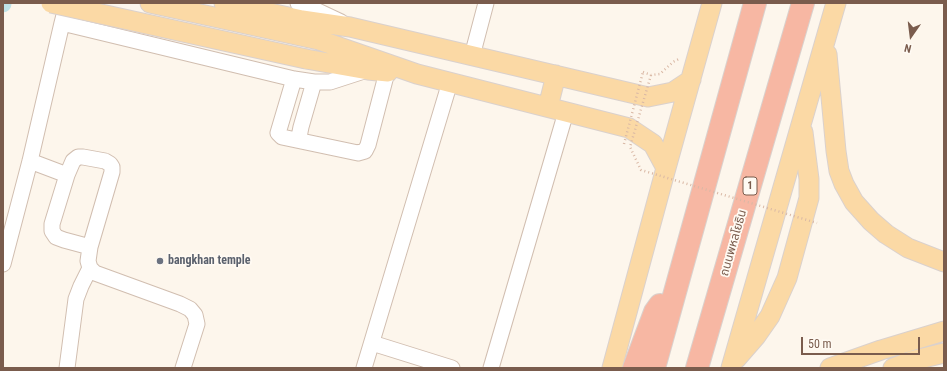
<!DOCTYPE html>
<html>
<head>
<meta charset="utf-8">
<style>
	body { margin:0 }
	#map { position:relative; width:947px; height:371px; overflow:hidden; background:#fdf6ec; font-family:"Roboto Condensed",sans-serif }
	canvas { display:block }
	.frame { position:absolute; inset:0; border:4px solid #7a5c4d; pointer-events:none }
	.north { position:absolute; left:891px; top:16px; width:40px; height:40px; -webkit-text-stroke:3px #fffaf3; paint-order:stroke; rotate:194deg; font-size:11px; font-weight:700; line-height:16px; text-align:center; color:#7a5c4d }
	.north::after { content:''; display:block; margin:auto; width:14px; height:18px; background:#7a5c4d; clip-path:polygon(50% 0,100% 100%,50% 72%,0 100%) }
	.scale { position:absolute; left:801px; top:337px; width:119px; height:18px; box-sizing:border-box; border:2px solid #7a5c4d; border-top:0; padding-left:5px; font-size:12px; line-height:14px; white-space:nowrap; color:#7a5c4d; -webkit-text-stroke:3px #fffaf3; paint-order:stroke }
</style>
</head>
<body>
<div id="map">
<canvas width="947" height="371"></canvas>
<div class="frame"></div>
<div class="north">N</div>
<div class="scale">50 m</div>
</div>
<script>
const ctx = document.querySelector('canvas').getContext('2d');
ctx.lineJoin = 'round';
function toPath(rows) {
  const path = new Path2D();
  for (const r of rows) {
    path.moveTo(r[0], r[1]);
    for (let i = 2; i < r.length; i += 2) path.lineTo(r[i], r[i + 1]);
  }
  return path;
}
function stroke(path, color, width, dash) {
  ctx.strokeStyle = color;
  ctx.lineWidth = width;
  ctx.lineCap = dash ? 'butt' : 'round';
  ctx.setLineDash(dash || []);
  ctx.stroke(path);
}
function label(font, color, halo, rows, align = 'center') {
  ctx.font = font + ' "Roboto Condensed","Noto Sans Thai",sans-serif';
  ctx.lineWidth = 3.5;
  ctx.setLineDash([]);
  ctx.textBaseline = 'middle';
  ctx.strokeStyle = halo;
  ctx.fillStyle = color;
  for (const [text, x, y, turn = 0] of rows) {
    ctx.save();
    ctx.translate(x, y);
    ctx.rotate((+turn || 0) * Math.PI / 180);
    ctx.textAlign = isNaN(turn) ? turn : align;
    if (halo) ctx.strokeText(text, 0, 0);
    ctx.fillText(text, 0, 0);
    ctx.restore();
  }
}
const canal = toPath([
	[3,4,3,3]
]);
const path = toPath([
	[643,72,651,75,660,74,673,62,679,59]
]);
const minor = toPath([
	[67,3,62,23,294,79,314,82,330,82,367,70],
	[298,3,305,5,341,22],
	[472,56,486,3],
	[294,79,278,133,282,137,301,141],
	[314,82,301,127,299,137,301,141,358,153,365,151,368,145,387,72],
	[30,161,67,175,73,161,78,157,83,157,105,161,110,164,112,167,112,172,90,247,88,261,90,268,95,273,180,304,190,309,195,315,197,324,183,368],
	[67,175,52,224,52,231,56,237,64,240,90,247],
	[3,264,30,161,62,23],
	[372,343,452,368],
	[67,368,76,299,81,286,90,268],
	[364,368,450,82],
	[491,368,566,112]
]);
const major = toPath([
	[150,3,319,40,417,74,629,128,653,144,666,168],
	[224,3,302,20,350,27,648,97,673,92,691,80],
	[827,54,836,151,839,171,844,184,854,202,871,221,886,234,908,248,944,262],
	[306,59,368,70,388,72],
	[548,107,556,75],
	[736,359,756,336,770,316,787,278,809,198,809,179,803,132],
	[612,368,666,168,712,3],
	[731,368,836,3],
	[830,368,881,350,944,331],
	[893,368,911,361,944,353]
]);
const highway = toPath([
	[634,368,655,312,660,305],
	[654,368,755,3],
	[697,368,803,3]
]);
const pathBridge = toPath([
	[651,75,630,147,641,170,817,223],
	[624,144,643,72]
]);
const majorBridge = toPath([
	[51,3,306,59]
]);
const markers = [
	[160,261,4,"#6b7280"]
];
const shields = [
	[750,186,14]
];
const shieldNames = [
	["1",750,186]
];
const streetNames = [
	["ถนนพหลโยธิน",734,243,-74]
];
const worshipNames = [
	["bangkhan temple",168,261]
];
stroke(canal, '#bfe3e8', 17);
stroke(minor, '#d1beb0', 17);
stroke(major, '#dad1cd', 21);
stroke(highway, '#dad1cd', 24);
stroke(path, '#d9b8a5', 2.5, [1, 3]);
stroke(minor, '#fff', 15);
stroke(major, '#fbd9a5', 19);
stroke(highway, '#f7b7a3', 22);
stroke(majorBridge, '#dad1cd', 21, []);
stroke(pathBridge, '#d9b8a5', 2.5, [1, 3]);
stroke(majorBridge, '#fbd9a5', 19);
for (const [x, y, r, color] of markers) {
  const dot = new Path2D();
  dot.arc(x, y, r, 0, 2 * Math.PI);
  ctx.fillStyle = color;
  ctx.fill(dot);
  stroke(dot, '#fffaf3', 1.5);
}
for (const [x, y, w] of shields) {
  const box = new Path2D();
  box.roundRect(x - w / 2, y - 9, w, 18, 3);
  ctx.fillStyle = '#fffaf3';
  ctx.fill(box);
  stroke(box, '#7a5c4d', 1);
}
label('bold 11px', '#7a5c4d', null, shieldNames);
label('12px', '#7a5c4d', '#fffaf3', streetNames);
label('bold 12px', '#5b616d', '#fffaf3', worshipNames, 'left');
</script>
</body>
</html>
